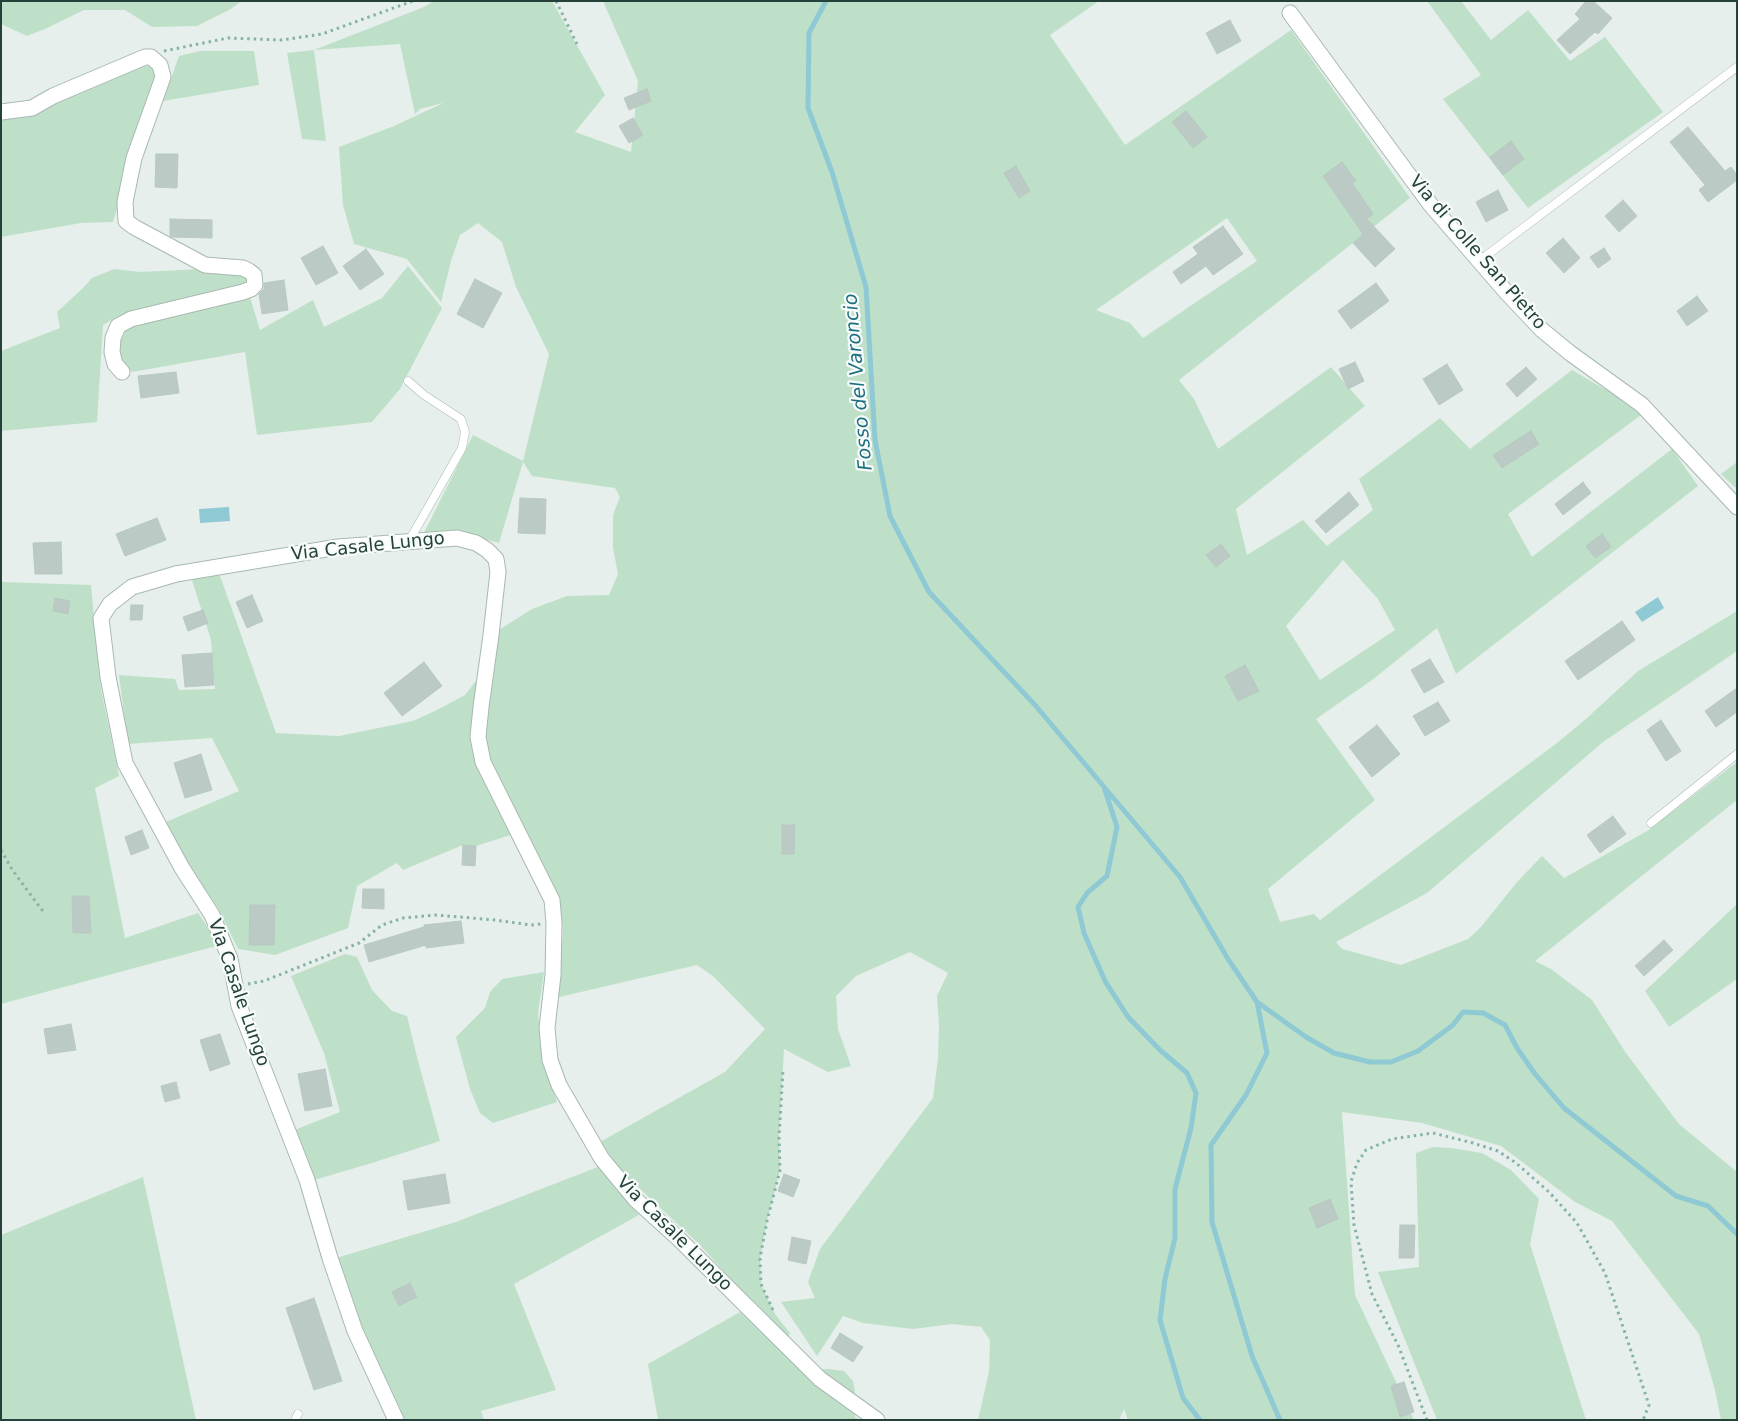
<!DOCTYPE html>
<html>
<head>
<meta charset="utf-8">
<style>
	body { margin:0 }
	#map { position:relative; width:1738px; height:1421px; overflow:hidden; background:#e6efeb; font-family:"DejaVu Sans",sans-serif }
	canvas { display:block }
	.frame { position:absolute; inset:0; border:2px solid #24423a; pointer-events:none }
</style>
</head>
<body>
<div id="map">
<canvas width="1738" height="1421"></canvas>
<div class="frame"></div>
</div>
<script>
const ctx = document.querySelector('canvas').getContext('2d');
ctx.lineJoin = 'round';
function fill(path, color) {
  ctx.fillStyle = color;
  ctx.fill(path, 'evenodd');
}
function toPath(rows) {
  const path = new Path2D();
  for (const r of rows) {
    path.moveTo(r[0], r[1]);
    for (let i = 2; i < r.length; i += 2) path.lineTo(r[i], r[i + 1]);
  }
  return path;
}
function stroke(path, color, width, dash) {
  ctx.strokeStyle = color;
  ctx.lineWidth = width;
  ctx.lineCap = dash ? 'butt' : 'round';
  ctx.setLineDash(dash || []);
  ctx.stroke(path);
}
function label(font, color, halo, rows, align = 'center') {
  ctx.font = font + ' "DejaVu Sans",sans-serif';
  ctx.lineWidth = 4.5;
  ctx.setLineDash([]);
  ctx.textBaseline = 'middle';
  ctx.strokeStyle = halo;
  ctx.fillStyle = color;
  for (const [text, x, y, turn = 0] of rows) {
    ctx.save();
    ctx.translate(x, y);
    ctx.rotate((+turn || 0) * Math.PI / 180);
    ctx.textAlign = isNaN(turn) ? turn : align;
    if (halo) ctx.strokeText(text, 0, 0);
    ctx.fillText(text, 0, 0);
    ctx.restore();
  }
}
const green = toPath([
	[1,1,242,1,229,10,197,26,152,27,125,10,84,10,47,28,27,36,1,24],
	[434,1,552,1,605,95,575,132,631,152,638,81,603,1,1099,1,1050,35,1125,145,1291,30,1410,198,1179,380,1194,399,1218,449,1331,367,1365,406,1236,509,1247,555,1303,520,1327,546,1373,510,1359,479,1440,418,1470,449,1572,370,1613,394,1641,415,1508,514,1532,557,1672,449,1698,486,1456,674,1437,628,1372,680,1316,719,1375,800,1268,889,1280,922,1314,914,1320,920,1557,743,1587,718,1638,671,1737,611,1737,651,1603,742,1427,893,1336,942,1342,949,1401,965,1468,939,1481,927,1517,882,1542,856,1564,878,1647,831,1737,762,1737,800,1535,961,1551,969,1592,1000,1626,1053,1679,1124,1737,1172,1737,1420,1721,1420,1715,1390,1699,1334,1612,1221,1575,1202,1501,1146,1422,1123,1342,1112,1355,1295,1414,1420,1128,1420,1124,1409,1119,1420,978,1420,989,1372,990,1340,981,1327,952,1324,913,1329,863,1323,843,1316,817,1356,781,1302,815,1298,808,1282,820,1249,933,1098,938,1058,939,1025,937,996,948,973,910,952,856,976,836,996,838,1029,851,1066,828,1072,784,1049,779,1137,780,1170,767,1221,760,1258,761,1284,775,1314,790,1333,786,1340,699,1244,626,1176,600,1142,725,1072,765,1029,714,977,697,965,555,998,561,959,563,930,560,904,554,889,517,833,476,846,463,845,403,870,397,863,357,886,348,928,275,955,238,949,218,908,161,824,239,791,212,738,128,744,119,675,175,679,179,690,215,689,211,640,191,577,219,573,276,733,339,736,413,721,437,710,465,695,486,668,491,635,532,609,567,596,609,595,618,574,613,548,613,515,620,497,615,488,532,476,523,462,499,543,452,530,424,533,473,435,523,461,549,354,516,287,502,242,478,223,460,235,451,261,441,302,407,259,354,244,343,205,339,147,394,126,443,103,420,109,415,114,400,44,314,50,326,141,302,139,287,53,314,50,424,7],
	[1227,218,1257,261,1143,338,1130,323,1096,310],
	[1343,560,1378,599,1395,630,1320,680,1286,626],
	[1427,1,1461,1,1491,40,1528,10,1570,61,1605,37,1663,112,1528,208,1443,99,1481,75],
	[200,51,254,51,259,85,163,101,179,56],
	[145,66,149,66,154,70,156,83,113,222,81,223,1,237,1,117,34,112],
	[408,266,442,308,400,389,372,422,257,435,245,352,132,372,121,361,119,351,121,340,126,330,135,324,250,297,260,330,313,300,324,327,382,298],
	[114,269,140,272,201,269,243,273,249,281,241,287,118,316,103,325,97,422,1,431,1,351,60,328,57,312,83,288,92,278],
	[1737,462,1737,489,1721,474],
	[1,582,91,585,101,690,119,776,95,788,125,938,198,913,220,945,1,1004],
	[1737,904,1737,979,1669,1027,1645,991],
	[345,954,357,957,372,990,392,1011,407,1016,418,1061,440,1141,375,1162,311,1181,292,1131,340,1112,324,1053,291,976],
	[544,972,538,1013,541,1042,546,1068,557,1102,493,1123,480,1113,470,1089,456,1037,485,1008,490,992,502,979],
	[1433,1147,1451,1148,1482,1153,1511,1170,1539,1199,1530,1244,1586,1420,1437,1420,1378,1272,1419,1267,1416,1153],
	[598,1167,639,1215,514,1284,556,1390,481,1411,484,1420,402,1420,372,1355,336,1258,456,1222],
	[143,1177,196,1420,5,1420,1,1418,1,1235],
	[740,1312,801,1371,828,1369,844,1371,853,1381,855,1391,855,1417,859,1420,658,1420,648,1364]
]);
const water = toPath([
	[229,507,230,521,200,523,199,509],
	[1658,597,1664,608,1642,622,1635,612]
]);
const stream = toPath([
	[826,1,809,33,808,108,832,172,866,287,875,440,890,516,929,592,1035,705,1180,877,1228,959,1257,1002,1267,1053,1246,1095,1211,1145,1212,1222,1252,1356,1280,1420],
	[1105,790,1117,827,1107,876,1087,893,1078,907,1084,933,1105,981,1128,1017,1160,1050,1187,1073,1196,1093,1191,1128,1175,1189,1175,1238,1165,1279,1160,1320,1183,1398,1200,1420],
	[1257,1002,1306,1037,1334,1053,1370,1062,1391,1062,1418,1051,1453,1025,1463,1012,1483,1013,1505,1025,1517,1048,1535,1074,1564,1108,1676,1196,1708,1206,1737,1234]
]);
const building = toPath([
	[1586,1,1593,1,1612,18,1598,34,1595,32,1570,54,1557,40,1580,19,1575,14,1586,1],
	[1230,20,1241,41,1217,54,1206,33,1230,20],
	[647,89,651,101,629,110,624,98,647,89],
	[1186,111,1207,137,1193,148,1172,122,1186,111],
	[633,118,643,135,629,143,619,126,633,118],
	[1688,127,1725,171,1731,167,1737,175,1737,180,1708,202,1699,190,1705,185,1670,142,1688,127],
	[1511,141,1524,159,1503,175,1490,157,1511,141],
	[156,154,178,154,177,188,155,187,156,154],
	[1342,162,1356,181,1352,183,1373,214,1367,219,1395,249,1375,267,1353,243,1363,234,1323,176,1342,162],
	[1016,166,1030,191,1019,198,1004,173,1016,166],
	[1498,190,1508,210,1486,222,1476,202,1498,190],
	[1623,200,1637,216,1619,232,1605,216,1623,200],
	[170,219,212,220,212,238,172,237,170,236,170,219],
	[1223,226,1243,254,1213,275,1206,266,1181,284,1173,272,1198,254,1193,247,1223,226],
	[1563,238,1580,258,1564,273,1546,253,1563,238],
	[323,246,338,273,316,285,301,258,323,246],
	[1604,248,1611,259,1598,268,1590,257,1604,248],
	[366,249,384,274,360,290,343,266,366,249],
	[475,279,502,293,483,328,457,314,475,279],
	[284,280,288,310,262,314,259,294,264,289,264,283,284,280],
	[1376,283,1389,301,1351,329,1338,311,1376,283],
	[1697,296,1708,311,1687,326,1677,311,1697,296],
	[1355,362,1364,381,1348,389,1339,369,1355,362],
	[1447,364,1463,390,1439,405,1423,379,1447,364],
	[1526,367,1537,379,1517,397,1506,384,1526,367],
	[176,372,179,393,141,398,138,376,176,372],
	[1531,431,1539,444,1502,468,1493,455,1531,431],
	[1583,482,1591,493,1563,515,1555,504,1583,482],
	[1349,492,1359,505,1326,533,1315,521,1349,492],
	[520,498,546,499,545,534,518,533,520,498],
	[157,518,166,540,125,556,116,534,157,518],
	[1602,534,1611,547,1595,558,1586,546,1602,534],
	[61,542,62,574,35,574,33,543,61,542],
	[1221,544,1230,556,1216,567,1206,555,1221,544],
	[252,595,263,621,247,628,236,602,252,595],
	[55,598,70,601,68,614,53,611,55,598],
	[131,605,143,605,142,620,130,620,131,605],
	[203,610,208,623,188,631,183,617,203,610],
	[1622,621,1635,640,1578,680,1565,661,1622,621],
	[212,653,214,685,185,687,182,655,212,653],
	[1430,659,1444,682,1424,693,1411,670,1430,659],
	[424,662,442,686,402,716,384,693,424,662],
	[1245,665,1259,691,1238,701,1225,676,1245,665],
	[1737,688,1737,712,1716,727,1705,711,1737,688],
	[1438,702,1450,721,1425,736,1413,716,1438,702],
	[1661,720,1681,751,1666,761,1647,730,1661,720],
	[1377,725,1400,754,1372,777,1349,747,1377,725],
	[201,754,212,790,185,798,174,763,201,754],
	[1613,816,1626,834,1600,853,1587,835,1613,816],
	[782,825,795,825,794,854,782,854,782,825],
	[142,830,149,848,131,855,125,837,142,830],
	[463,845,476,846,475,866,462,865,463,845],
	[363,889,384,889,384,909,362,908,363,889],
	[72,896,89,896,91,933,73,933,72,896],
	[250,905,275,905,274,945,249,945,250,905],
	[461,921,464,943,426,948,426,945,369,962,364,945,424,927,424,925,461,921],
	[1664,940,1673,950,1644,976,1635,966,1664,940],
	[71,1024,76,1050,48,1054,44,1029,71,1024],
	[220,1034,230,1064,210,1071,200,1040,220,1034],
	[325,1069,332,1106,305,1111,298,1074,325,1069],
	[176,1082,180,1098,165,1102,161,1086,176,1082],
	[445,1174,450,1203,408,1210,403,1181,445,1174],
	[784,1174,800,1180,793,1197,778,1191,784,1174],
	[1330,1199,1338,1219,1317,1228,1309,1208,1330,1199],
	[1400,1225,1415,1225,1414,1258,1399,1258,1400,1225],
	[792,1237,811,1241,806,1264,788,1260,792,1237],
	[410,1283,417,1297,399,1306,392,1292,410,1283],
	[314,1298,342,1381,314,1390,286,1308,314,1298],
	[840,1333,863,1347,853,1362,831,1348,840,1333],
	[1404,1382,1414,1412,1400,1417,1391,1386,1404,1382]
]);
const path = toPath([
	[556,1,577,44],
	[164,51,228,38,282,40,322,34,413,1],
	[1,850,13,871,45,914],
	[248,984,264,981,359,943,382,925,403,918,436,915,495,920,531,925,541,924],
	[773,1310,761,1284,760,1258,767,1221,780,1170,779,1137,783,1070],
	[1427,1420,1398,1345,1372,1294,1354,1225,1351,1182,1357,1163,1366,1150,1392,1139,1433,1133,1473,1143,1498,1151,1516,1163,1549,1192,1577,1223,1605,1273,1649,1405,1643,1420]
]);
const service = toPath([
	[1479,261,1737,67],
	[408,381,424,395,461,419,465,432,462,448,409,541],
	[1651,823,1737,754],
	[295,1420,298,1414]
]);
const minor = toPath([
	[1290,13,1430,204,1507,293,1542,330,1570,353,1642,405,1737,507],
	[1,112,32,108,53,96,145,57,151,57,160,65,163,77,134,158,125,202,126,221,134,227,205,265,243,268,249,271,254,275,255,285,251,289,243,292,131,319,118,326,113,338,112,352,115,364,122,372],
	[396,1420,355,1331,330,1258,307,1180,239,1006,230,959,212,915,182,868,125,763,108,677,101,618,110,604,132,587,176,574,338,547,457,538,476,543,487,550,496,559,498,572,491,635,481,707,478,737,483,762,552,900,554,923,553,975,547,1028,550,1060,559,1085,602,1159,636,1200,679,1239,820,1379,877,1420]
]);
const streetNames = [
	["Via di Colle San Pietro",1477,253,49],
	["Via Casale Lungo",368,547,-6],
	["Via Casale Lungo",238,993,71],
	["Via Casale Lungo",674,1234,45]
];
const waterNames = [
	["Fosso del Varoncio",859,382,-95]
];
fill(green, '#bfe0c8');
fill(water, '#8ec9d4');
stroke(stream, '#8ec9d4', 5);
fill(building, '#bbcac4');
stroke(building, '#b8c9c2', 1);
stroke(service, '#a8b8b2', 9);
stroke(minor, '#a8b8b2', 17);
stroke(path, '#86b3a5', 3, [2.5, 4]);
stroke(service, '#fff', 8);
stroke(minor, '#fff', 15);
label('18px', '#24423a', '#f7fbf9', streetNames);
label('italic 19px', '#1c6f80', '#f7fbf9', waterNames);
</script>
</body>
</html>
